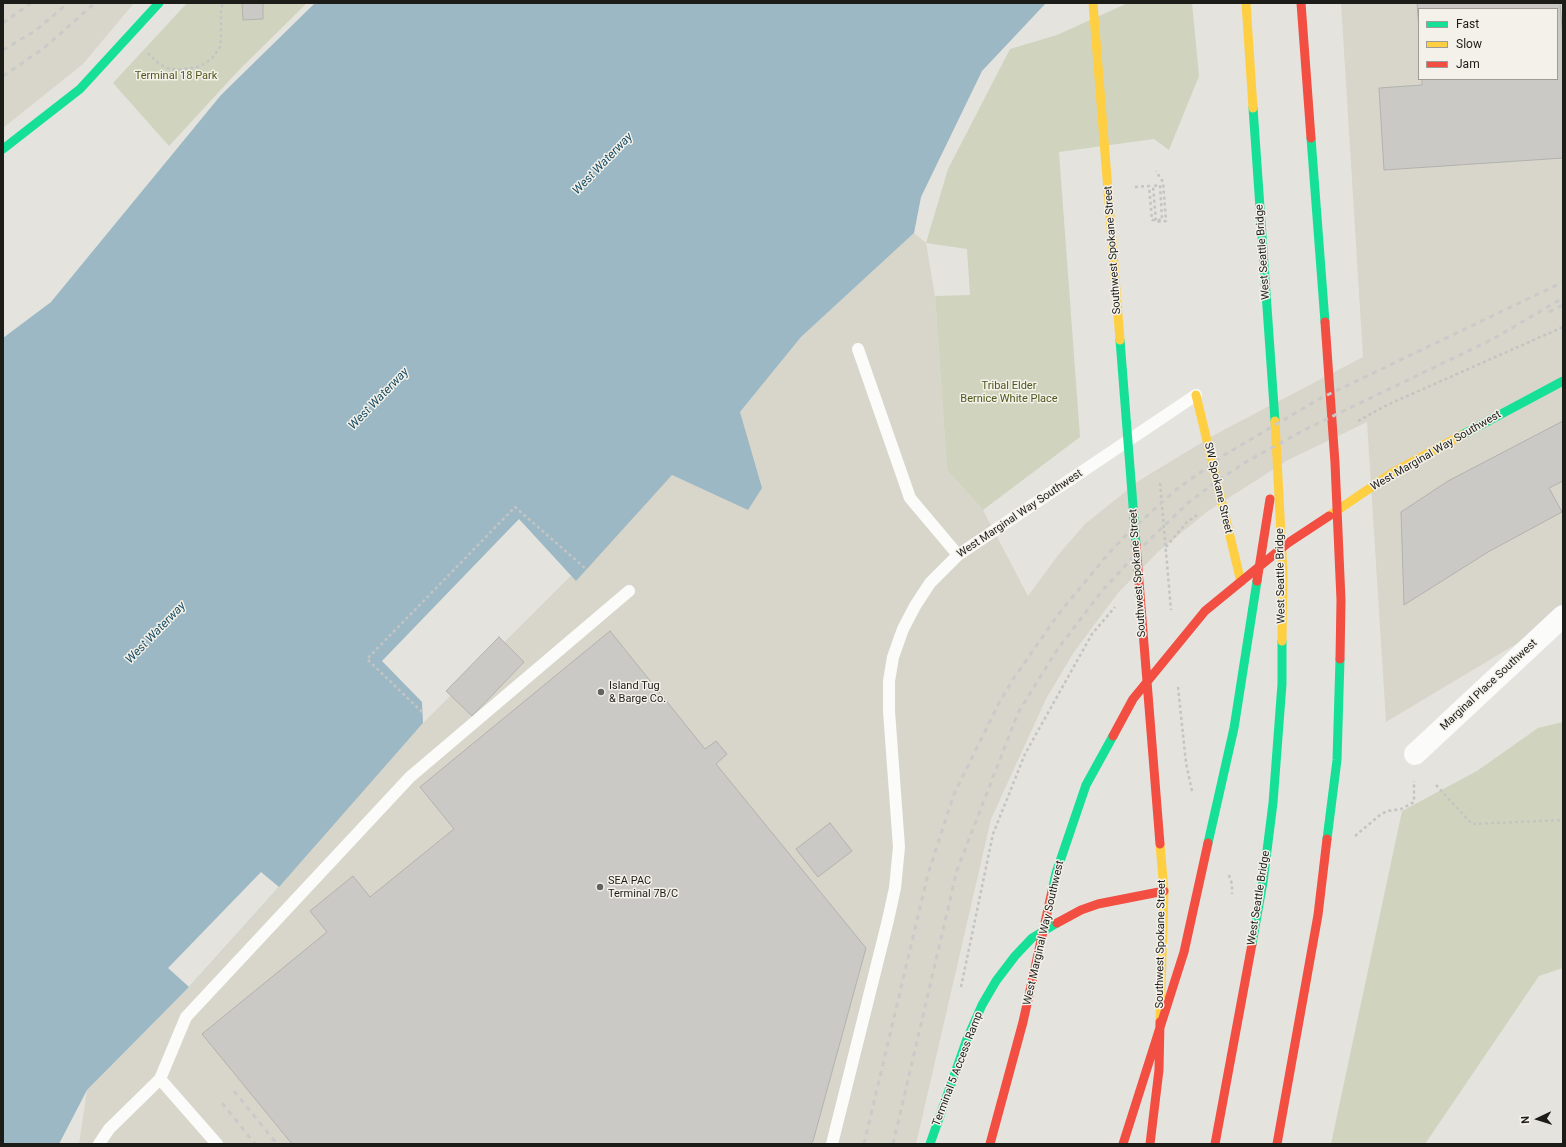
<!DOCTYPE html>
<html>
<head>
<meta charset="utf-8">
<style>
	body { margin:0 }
	#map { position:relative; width:1566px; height:1147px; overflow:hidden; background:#e4e3de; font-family:Roboto,sans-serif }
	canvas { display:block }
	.frame { position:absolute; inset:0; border:4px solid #1c1c19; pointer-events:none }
	.legend { position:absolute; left:1418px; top:8px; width:140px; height:72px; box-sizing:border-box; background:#f3f1e9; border:1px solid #9d9c96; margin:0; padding:5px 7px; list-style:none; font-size:12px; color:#1c1c19 }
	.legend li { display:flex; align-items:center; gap:8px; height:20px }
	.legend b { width:20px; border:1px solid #9d9c96 }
	.north { position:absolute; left:1518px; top:1099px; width:40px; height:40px; -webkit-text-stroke:3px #f3f1e9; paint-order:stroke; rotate:266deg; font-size:11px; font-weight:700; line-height:16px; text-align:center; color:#1c1c19 }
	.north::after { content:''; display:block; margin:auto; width:14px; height:18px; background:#1c1c19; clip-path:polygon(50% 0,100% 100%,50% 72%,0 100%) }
</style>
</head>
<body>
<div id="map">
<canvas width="1566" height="1147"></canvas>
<div class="frame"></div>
<ul class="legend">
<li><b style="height:5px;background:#16e098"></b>Fast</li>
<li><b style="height:5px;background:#ffcf43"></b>Slow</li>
<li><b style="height:5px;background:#f24e42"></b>Jam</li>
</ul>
<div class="north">N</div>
</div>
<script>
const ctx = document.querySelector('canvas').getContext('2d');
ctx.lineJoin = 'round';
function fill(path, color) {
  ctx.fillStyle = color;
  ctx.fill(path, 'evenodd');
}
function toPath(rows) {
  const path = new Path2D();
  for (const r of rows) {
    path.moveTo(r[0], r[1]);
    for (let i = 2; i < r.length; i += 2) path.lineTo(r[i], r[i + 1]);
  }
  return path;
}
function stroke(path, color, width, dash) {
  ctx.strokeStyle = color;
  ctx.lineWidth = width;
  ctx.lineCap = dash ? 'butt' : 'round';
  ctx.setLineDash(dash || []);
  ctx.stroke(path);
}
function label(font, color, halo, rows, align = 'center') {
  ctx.font = font + ' Roboto,sans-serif';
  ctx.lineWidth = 3;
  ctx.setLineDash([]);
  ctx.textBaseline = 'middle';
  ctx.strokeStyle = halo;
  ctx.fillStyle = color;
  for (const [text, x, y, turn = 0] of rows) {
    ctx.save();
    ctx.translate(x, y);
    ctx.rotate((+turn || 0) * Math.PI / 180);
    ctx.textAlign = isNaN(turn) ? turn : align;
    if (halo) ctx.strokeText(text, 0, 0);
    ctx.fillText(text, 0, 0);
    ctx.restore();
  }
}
const built = toPath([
	[3,3,134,3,83,64,3,128],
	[1341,3,1563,3,1563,616,1386,722,1367,422,1288,460,1208,511,1158,552,1118,593,1074,652,1046,699,991,819,916,1144,79,1144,87,1090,189,987,423,723,672,475,747,509,740,412,801,337,914,233,926,243,935,296,947,470,983,510,1028,596,1059,554,1085,524,1140,480,1216,434,1363,357],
	[1419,9,1557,9,1557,79,1419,79]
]);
const green = toPath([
	[187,3,307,3,240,69,169,146,113,83],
	[1128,3,1192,3,1199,76,1169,150,1154,139,1059,152,1080,437,983,510,947,470,935,296,970,295,967,249,926,243,948,169,1010,49,1057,35],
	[1563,722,1563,968,1539,976,1425,1144,1331,1144,1402,811,1477,771,1538,728]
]);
const water = toPath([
	[315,3,1046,3,982,71,921,197,914,233,801,337,740,412,762,488,748,510,672,475,576,581,519,519,382,661,422,702,423,723,279,887,189,987,87,1090,59,1144,3,1144,3,338,51,302,221,95]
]);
const pier = toPath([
	[261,872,279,887,189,987,168,968]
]);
const building = toPath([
	[248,3,263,3,263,19,243,20,242,4,248,3],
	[1417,3,1560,3,1563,39,1563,158,1384,170,1379,88,1422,85,1422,79,1557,79,1557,9,1419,9,1419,30,1417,3],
	[1563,421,1563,481,1549,488,1562,512,1488,552,1404,605,1401,512,1448,481,1563,421],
	[610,631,705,749,716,741,727,754,716,764,866,948,813,1141,810,1144,292,1144,202,1034,327,932,310,911,353,876,370,897,454,829,420,787,610,631],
	[499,637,524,662,472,716,446,691,499,637],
	[830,823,852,851,818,877,796,849,830,823]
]);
const path = toPath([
	[148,53,158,63,167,68,178,70,198,67,207,62,214,56,220,47,221,39,221,8,223,3],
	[1135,187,1149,186,1152,220,1162,220,1160,185,1153,186,1156,222,1166,221,1163,182,1156,171],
	[1358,421,1387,405,1563,327],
	[1160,483,1171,610],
	[1166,547,1187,522,1197,515],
	[1178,687,1186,763,1192,791],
	[422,712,367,659,515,507,586,569],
	[1436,785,1472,824,1563,820],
	[1355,836,1380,815,1387,811,1401,809,1414,802,1414,781],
	[1229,875,1232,884,1232,894],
	[961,987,993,834,1025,754,1092,634,1115,607],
	[1560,1144,1563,1144]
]);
const lane = toPath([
	[858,349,910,498,958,555],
	[160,1079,217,1144],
	[99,1144,109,1129,160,1079,186,1017,410,777,629,591],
	[832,1144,888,920,895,888,899,847,889,711,889,681,893,657,903,629,915,606,930,583,958,555,1196,395]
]);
const street = toPath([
	[1415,754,1563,616]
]);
const fast = toPath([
	[1253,108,1275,421],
	[1311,138,1325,322],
	[3,149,80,89,159,3],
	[1120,340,1136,544],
	[1462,435,1563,381],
	[1327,839,1337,760,1340,659],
	[1208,843,1234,728,1257,581],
	[1052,891,1056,873,1086,785,1113,736],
	[1252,944,1263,882,1273,803,1282,684,1282,641],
	[930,1144,967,1039,982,1005,996,981,1015,956,1032,938,1057,923]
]);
const slow = toPath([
	[1093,3,1120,340],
	[1246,3,1253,108],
	[1196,395,1241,582],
	[1275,421,1283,573,1282,641],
	[1329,516,1392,473,1462,435],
	[1160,844,1164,891,1160,1022]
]);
const jam = toPath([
	[1301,3,1311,138],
	[1325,322,1335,463,1341,600,1340,659],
	[1136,544,1160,844],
	[1257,581,1270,499],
	[1113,736,1133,699,1205,611,1288,543,1329,516],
	[1057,923,1081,910,1098,904,1164,891],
	[990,1144,1023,1022,1052,891],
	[1123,1144,1184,952,1208,843],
	[1150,1144,1159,1070,1160,1022],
	[1215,1144,1252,944],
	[1277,1144,1318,915,1327,839]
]);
const rail = toPath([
	[3,23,31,3],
	[3,50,35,31,68,3],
	[3,76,44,48,95,3],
	[1549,312,1563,305],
	[234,1091,277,1144],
	[222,1103,255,1144],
	[864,1144,928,874,954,794,999,703,1014,678,1057,616,1109,553,1129,532,1177,489,1226,454,1319,399,1563,282],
	[893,1144,957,870,1018,713,1057,650,1102,591,1144,545,1189,502,1217,481,1246,462,1304,430,1493,339,1563,298]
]);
const markers = [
	[601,692,4,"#62625e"],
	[600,887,4,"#62625e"]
];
const parkNames = [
	["Terminal 18 Park",176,76],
	["Tribal Elder",1009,386],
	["Bernice White Place",1009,399]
];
const streetNames = [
	["Southwest Spokane Street",1113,250,-94],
	["West Seattle Bridge",1263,252,-94],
	["West Marginal Way Southwest",1436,451,-30],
	["SW Spokane Street",1218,488,77],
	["West Marginal Way Southwest",1020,514,-34],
	["Southwest Spokane Street",1138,573,-94],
	["West Seattle Bridge",1281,576,-91],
	["Marginal Place Southwest",1489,685,-43],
	["West Seattle Bridge",1259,898,-81],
	["West Marginal Way Southwest",1044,933,-77],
	["Southwest Spokane Street",1161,944,-89],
	["Terminal 5 Access Ramp",958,1069,-69]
];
const poiNames = [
	["Island Tug",609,686],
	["& Barge Co.",609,699],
	["SEA PAC",608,881],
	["Terminal 7B/C",608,894]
];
const waterNames = [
	["West Waterway",603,164,-46],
	["West Waterway",379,399,-46],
	["West Waterway",156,633,-46]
];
fill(built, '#d8d6cb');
fill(green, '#d0d4be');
fill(water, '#9bb8c4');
fill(pier, '#e4e3de');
fill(building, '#cac9c5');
stroke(building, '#b2b2ae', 1);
stroke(path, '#c4c4c3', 2.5, [3, 3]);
stroke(lane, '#fbfbfa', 12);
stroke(street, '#fbfbfa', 22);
stroke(fast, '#16e098', 9);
stroke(slow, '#ffcf43', 9);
stroke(jam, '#f24e42', 9);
stroke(rail, '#cacac9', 3, [5, 5]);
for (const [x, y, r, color] of markers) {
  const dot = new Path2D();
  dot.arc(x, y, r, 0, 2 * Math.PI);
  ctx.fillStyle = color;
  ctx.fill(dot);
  stroke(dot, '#f3f1e9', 1.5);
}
label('11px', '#4f581c', '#f3f1e9', parkNames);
label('11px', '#1c1c19', '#f3f1e9', streetNames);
label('11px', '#1c1c19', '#f3f1e9', poiNames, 'left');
label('italic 12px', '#184d64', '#f3f1e9', waterNames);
</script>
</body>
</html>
